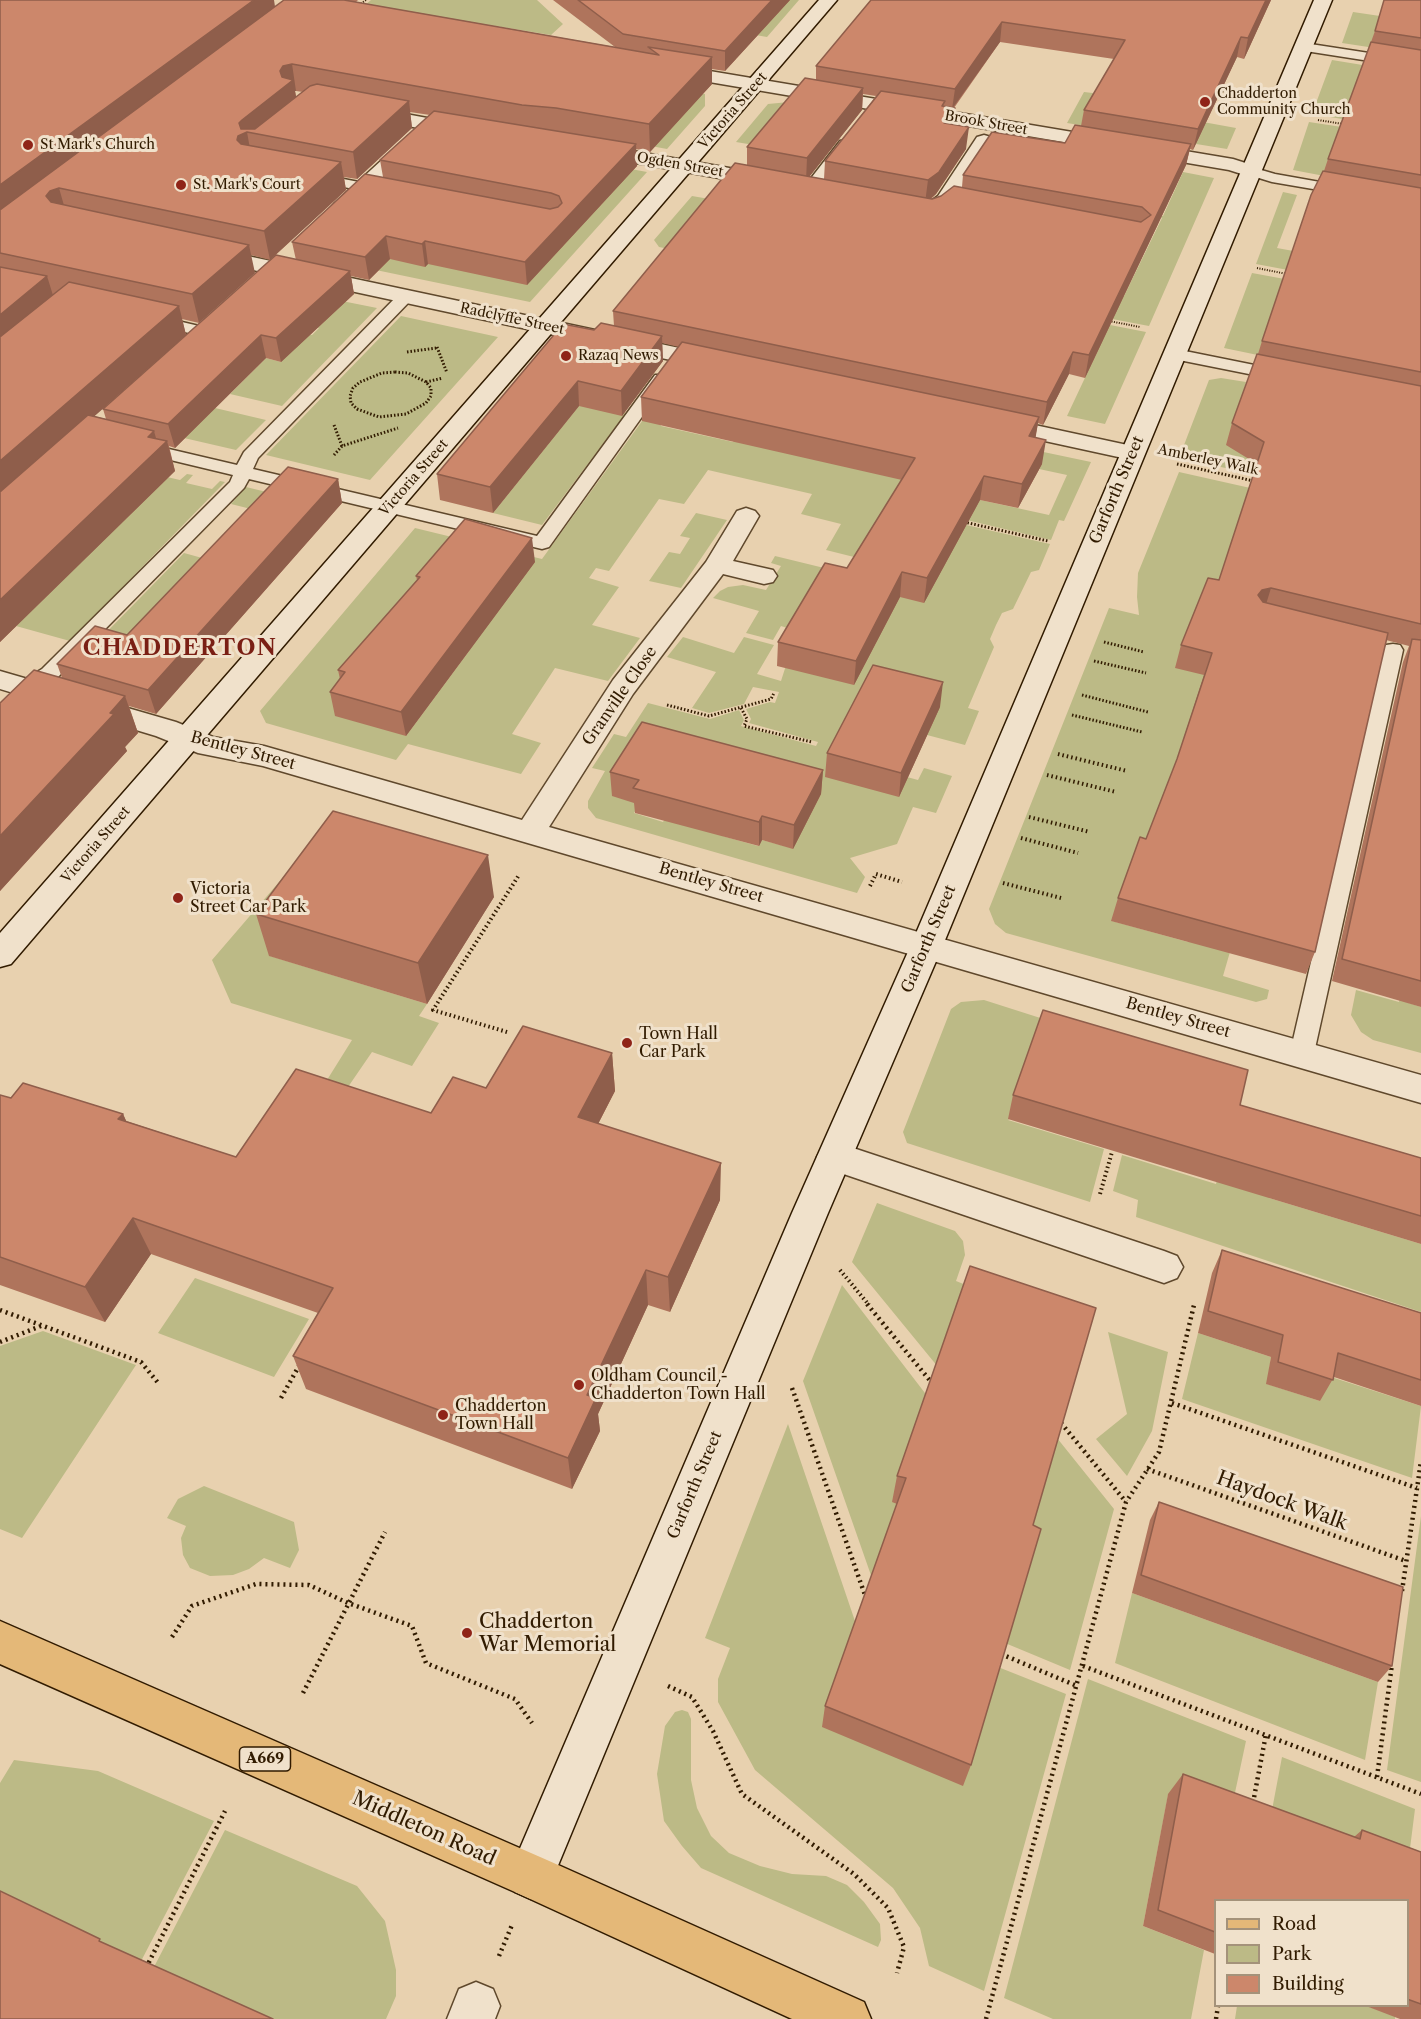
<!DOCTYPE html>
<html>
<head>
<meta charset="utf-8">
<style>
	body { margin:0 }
	#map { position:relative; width:1421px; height:2019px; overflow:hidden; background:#e8d1af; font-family:"Libre Caslon Text",serif }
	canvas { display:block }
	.legend { position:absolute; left:1214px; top:1899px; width:195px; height:108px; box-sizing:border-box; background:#f0e1cb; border:2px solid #a4927a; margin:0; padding:8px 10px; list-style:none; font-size:18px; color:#311b00 }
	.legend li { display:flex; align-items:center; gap:12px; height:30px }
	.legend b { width:30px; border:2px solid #a4927a }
</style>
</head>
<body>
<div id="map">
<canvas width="1421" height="2019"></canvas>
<ul class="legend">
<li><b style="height:8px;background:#e4b878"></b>Road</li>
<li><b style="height:16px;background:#bcba86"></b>Park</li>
<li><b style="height:16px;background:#cc876b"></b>Building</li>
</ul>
</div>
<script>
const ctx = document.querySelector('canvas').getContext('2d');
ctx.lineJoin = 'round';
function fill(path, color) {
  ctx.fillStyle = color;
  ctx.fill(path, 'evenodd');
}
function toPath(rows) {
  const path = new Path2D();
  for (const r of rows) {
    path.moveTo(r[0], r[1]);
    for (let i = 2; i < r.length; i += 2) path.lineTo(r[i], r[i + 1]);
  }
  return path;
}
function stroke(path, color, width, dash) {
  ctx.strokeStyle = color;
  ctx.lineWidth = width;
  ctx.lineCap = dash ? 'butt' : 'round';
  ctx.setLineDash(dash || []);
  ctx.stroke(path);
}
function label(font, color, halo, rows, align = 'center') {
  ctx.font = font + ' "Libre Caslon Text",serif';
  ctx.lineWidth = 6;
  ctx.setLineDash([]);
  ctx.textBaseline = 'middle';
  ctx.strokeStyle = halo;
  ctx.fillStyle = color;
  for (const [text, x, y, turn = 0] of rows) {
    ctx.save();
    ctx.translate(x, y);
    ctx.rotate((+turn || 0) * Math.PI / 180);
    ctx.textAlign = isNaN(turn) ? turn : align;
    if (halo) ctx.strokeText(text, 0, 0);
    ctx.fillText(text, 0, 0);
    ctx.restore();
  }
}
const green = toPath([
	[371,0,537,0,563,24,551,35,365,5],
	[763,0,799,0,767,37,738,32],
	[1353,12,1380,16,1421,55,1342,43],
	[1332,60,1387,69,1385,126,1312,114],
	[687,91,705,94,705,106,667,149,640,144],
	[1084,92,1101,94,1192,120,1236,128,1227,149,1067,123],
	[789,102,754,145,736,142,768,104],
	[1309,122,1421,139,1335,178,1293,170],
	[449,135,647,172,530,302,318,258],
	[1183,172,1214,178,1149,326,1049,307,1112,294,1124,296,1162,218,1133,211,1163,216],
	[1283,192,1297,195,1277,248,1326,257,1421,295,1256,264],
	[692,196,721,201,831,281,659,247,654,240],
	[1252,273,1355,292,1277,359,1224,348],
	[910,286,1146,332,1105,424,1067,416,1099,348],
	[327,298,377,308,282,406,230,394,266,358,281,362,294,332,312,335,319,328,301,324],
	[401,316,498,337,370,480,266,455],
	[1221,378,1246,382,1241,400,1379,501,1179,458,1209,380],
	[581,403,626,413,542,525,493,513],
	[653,406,661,426,733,442,757,406,922,483,922,515,1050,544,1039,570,1031,572,1013,609,1002,613,996,625,990,639,994,647,968,708,979,711,965,745,927,735,939,707,907,777,918,780,924,768,952,776,936,813,913,807,897,844,850,858,865,877,857,893,596,818,588,808,588,801,605,771,592,768,614,734,626,737,648,703,710,719,739,710,744,720,741,726,816,746,818,742,749,723,751,719,746,709,770,702,775,703,779,692,753,687,744,704,709,713,692,708,716,672,667,657,683,637,734,653,744,637,774,645,757,674,781,681,797,631,781,626,773,640,746,633,759,611,713,598,720,591,728,587,743,585,766,590,781,566,771,563,775,556,857,576,866,560,826,550,841,524,801,514,812,494,708,470,684,504,659,499,609,571,596,568,589,578,619,587,592,625,640,638,608,681,555,668,512,734,541,743,521,774,408,744,396,760,266,723,260,711,415,528,542,559],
	[402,633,469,651,406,736],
	[820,795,792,848,762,840,758,846,726,837,668,814,663,822,634,813,640,804],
	[215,408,266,420,236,450,184,438],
	[1034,450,1091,462,1064,521,1059,520,1051,540,941,514,971,498,1049,515,1067,475,1039,469],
	[1179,472,1286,496,1391,609,1243,907,1223,976,1269,990,1267,999,1256,1002,1006,933,995,924,989,909,1109,608,1139,615,1137,597,1138,573],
	[1207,880,1188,942,1112,921],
	[187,474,193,475,186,483,212,489,220,481,225,482,70,641,16,626,167,477,180,480],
	[246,487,287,497,271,514,231,504],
	[696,513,727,520,681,588,649,581,669,552,680,554,690,538,680,536],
	[184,553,224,564,135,659,92,647],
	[328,825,270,956,427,1004,419,1016,439,1023,412,1066,372,1052,348,1087,327,1080,352,1040,231,1003,212,960],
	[1412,933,1406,1002,1421,1007,1421,1053,1373,1040,1361,1032,1351,1015,1356,990,1399,1002],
	[984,1000,1128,1046,1008,1120,1104,1149,1090,1202,907,1143,903,1132,951,1009,961,1002],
	[1229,1131,1280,1144,1269,1198,1421,1244,1421,1312,1136,1217,1138,1200,1113,1191,1122,1155,1216,1184],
	[877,1203,955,1231,963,1241,965,1255,956,1281,966,1285,938,1367,852,1262],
	[195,1278,309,1319,274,1377,158,1333],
	[842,1285,928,1397,900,1505,873,1581,803,1381],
	[43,1331,136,1365,22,1538,0,1529,0,1346],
	[1108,1332,1168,1352,1152,1431,1127,1476,1096,1439,1127,1414],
	[1198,1333,1271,1357,1267,1384,1320,1401,1325,1375,1421,1406,1412,1478,1182,1399],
	[788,1424,857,1627,998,1667,1066,1694,984,1991,929,1966,920,1928,893,1888,755,1770,718,1702,718,1679,730,1648,705,1638],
	[1057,1438,1114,1509,1070,1670,1005,1643,1024,1550],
	[204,1486,294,1522,299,1550,290,1568,264,1558,249,1569,233,1575,210,1576,190,1568,183,1555,181,1538,186,1526,167,1518,178,1499],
	[1421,1516,1421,1782,1387,1770],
	[1132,1593,1378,1682,1365,1760,1115,1663],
	[1088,1679,1246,1741,1230,1816,1168,1795,1143,1926,1204,1950,1191,2019,1053,2019,1004,1998],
	[682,1710,688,1712,691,1719,691,1780,697,1808,711,1836,729,1853,760,1866,792,1874,826,1876,847,1885,864,1902,880,1924,881,1940,878,1947,701,1868,682,1846,664,1821,657,1774,665,1726,675,1712],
	[1282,1757,1415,1809,1407,1872,1268,1831],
	[14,1760,98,1771,214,1821,139,1965,0,1898,0,1783],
	[225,1830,357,1886,385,1921,396,1970,396,1996,386,2019,127,2019],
	[1237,2006,1367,2006,1395,2016,1395,2019,1235,2019]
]);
const pathFar3 = toPath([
	[359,5,366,0],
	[1220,91,1240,95],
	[1318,120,1343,124],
	[1257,268,1287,274],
	[1109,321,1140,327]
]);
const pathFar2 = toPath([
	[437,347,447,373],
	[407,352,436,348],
	[395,372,408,373,426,382,431,388,431,396,426,403,406,414,379,417,357,409,351,403,350,396,353,388,360,382,382,373,395,372],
	[426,382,443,378],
	[334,425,342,446],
	[334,455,342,446,398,428],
	[1177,464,1254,481],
	[964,522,1048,541],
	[1104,642,1144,652],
	[1094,661,1146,673],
	[1082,695,1148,712],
	[667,705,709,716,771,699,774,693],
	[741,708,747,719,744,726,812,742],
	[1072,715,1142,732]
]);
const pathFar1 = toPath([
	[1058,754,1127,771],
	[1047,775,1116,792],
	[1029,817,1090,832],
	[1021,838,1078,853],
	[1003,883,1061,898],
	[870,886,876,874,902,882],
	[507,1032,433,1010,519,875],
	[1100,1194,1112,1152],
	[840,1270,869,1305]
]);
const path = toPath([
	[867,1304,932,1383],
	[0,1310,141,1362,159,1384],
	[0,1342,41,1326],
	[792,1388,866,1598],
	[281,1398,300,1364],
	[1172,1403,1417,1488],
	[1061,1423,1126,1502],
	[1147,1469,1406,1561],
	[1402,1591,1421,1461],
	[172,1637,192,1606,256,1584,309,1585,348,1603,412,1626,426,1663,515,1699,532,1723],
	[1001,1654,1077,1686],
	[1083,1666,1421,1794],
	[668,1686,692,1697,713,1731,742,1794,854,1874,888,1908,904,1947,897,1973],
	[303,1693,385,1532],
	[1377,1777,1392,1664],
	[1253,1803,1266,1734],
	[499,1956,512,1925],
	[146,1968,225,1811],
	[986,2019,1126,1502,1159,1452,1194,1305],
	[1216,2019,1218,2006]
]);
const lane = toPath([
	[1304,43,1421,61,1421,69,1299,50,1297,47,1299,44,1304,43],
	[845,140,852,144,850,147,815,192,805,192,803,189,805,186,840,141,845,140],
	[1251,167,1275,174,1348,187,1355,191,1348,195,1272,182,1246,174,1244,171,1246,168,1251,167],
	[313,173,364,183,371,187,364,191,308,180,306,177,308,174,313,173],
	[406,291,412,293,414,296,412,299,258,458,253,469,537,536,655,375,667,375,669,379,549,547,542,549,249,479,244,488,56,679,33,693,26,695,19,693,16,688,19,683,42,669,230,482,233,475,133,451,130,447,133,443,139,442,237,465,244,452,400,293,406,291],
	[152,315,212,329,214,332,206,337,146,323,144,320,152,315],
	[1175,349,1284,371,1292,376,1284,381,1169,358,1167,354,1169,350,1175,349],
	[1393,644,1400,645,1403,650,1314,1053,1311,1060,1302,1063,1293,1060,1290,1053,1383,650,1386,645,1393,644]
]);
const street = toPath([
	[668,64,1233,159,1258,167,1261,171,1258,175,1251,177,1229,170,662,74,659,70,662,66,668,64],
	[368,107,465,125,472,127,475,131,472,135,465,137,361,117,358,113,361,109,368,107],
	[415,134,422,136,425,140,422,144,349,211,335,211,332,207,335,203,408,136,415,134],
	[984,135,991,137,994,141,953,204,937,216,930,218,913,214,910,210,913,206,926,205,938,196,977,137,984,135],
	[593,144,769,175,776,177,779,181,776,185,769,187,586,154,583,150,586,146,593,144],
	[210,248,717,356,725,358,728,363,725,368,717,370,202,259,199,254,202,249,210,248],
	[993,416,1132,446,1141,448,1144,453,1141,458,1132,460,985,428,981,423,985,418,993,416],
	[746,508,755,511,759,516,733,561,773,570,777,576,773,582,764,584,723,574,633,694,549,827,1421,1075,1421,1103,263,766,198,753,156,736,0,689,0,671,176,722,213,737,264,746,522,820,613,680,706,562,737,511,746,508],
	[835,1142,1164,1251,1177,1256,1183,1267,1177,1278,1164,1283,823,1167,817,1157,823,1147,835,1142],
	[476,1982,493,1989,500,2006,495,2019,447,2019,459,1989,476,1982]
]);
const secondary = toPath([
	[819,0,837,0,11,964,0,967,0,933,819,0],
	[1314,0,1332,0,943,945,828,1213,547,1892,531,1899,515,1892,508,1876,515,1860,792,1213,911,945,1314,0]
]);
const primary = toPath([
	[0,1621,547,1860,864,2002,871,2019,792,2019,515,1892,0,1664,0,1621]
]);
const wall = toPath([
	[0,0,275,7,284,0,358,0,356,2,615,47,553,0,790,0,725,71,712,69,712,84,650,152,636,149,637,166,527,285,428,264,425,267,390,259,369,280,351,276,354,294,281,362,266,358,175,448,169,446,175,471,0,642],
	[295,91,296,91,303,92,296,97],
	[410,112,430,115,380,160,383,177,292,242,296,260,103,409,106,419,94,416,186,335,182,319,199,323,251,255,270,260,346,190,344,177,357,179,412,128],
	[871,0,1271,0,1244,59,1237,57,1193,150,1190,149,1186,165,1085,378,1069,374,1043,425,1038,423,1035,438,1042,464,1018,508,980,500,924,603,900,597,854,685,777,666,778,642,847,568,902,480,642,421,641,397,679,347,662,343,663,361,622,416,579,406,493,513,440,500,437,474,594,330,614,326,613,311,747,165,747,147,816,80,816,66],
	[1000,42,1114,59,1084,110,1081,126,1065,143,963,175,962,187,941,196,931,199,936,194,966,149,953,125,955,108,954,108],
	[863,94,876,96,825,161,824,179,809,177,862,110],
	[1421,0,1421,1007,1332,981,1403,662,1409,646,1386,640,1315,952,1306,974,1111,921,1118,898,1146,839,1177,759,1204,675,1175,668,1181,645,1219,580,1257,464,1226,445,1232,423,1258,354,1262,341,1324,171,1328,159,1371,42,1375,31],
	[338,479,342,503,156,714,129,706,138,733,125,747,127,751,0,891,0,703,62,678,57,664,127,635],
	[535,562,406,736,335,716,330,692,340,679,338,670,417,580,416,576],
	[940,707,899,797,825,777,827,753],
	[823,770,821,794,793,849,762,840,759,846,635,813,634,803,612,796,610,772],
	[494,897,427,1004,269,956,256,914],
	[612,1053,615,1091,598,1124,720,1200,670,1312,648,1305,598,1414,600,1431,572,1489,306,1389,293,1356,318,1313,151,1254,105,1322,0,1285,0,1095,11,1098,123,1114,126,1121,236,1157,431,1113,486,1088],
	[1013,1095,1240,1105,1421,1158,1421,1244,1008,1119],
	[1222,1250,1421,1313,1421,1406,1334,1377,1320,1401,1266,1384,1271,1357,1198,1333,1212,1273],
	[970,1266,1033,1525,971,1765,963,1786,822,1727,825,1706,897,1504,892,1502,897,1476],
	[1159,1502,1392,1666,1378,1682,1132,1593,1150,1520],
	[1183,1774,1354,1837,1362,1830,1421,1852,1421,2019,1400,2019,1366,2006,1407,2006,1407,1900,1215,1900,1215,1954,1143,1926,1168,1794]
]);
const shadedWall = toPath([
	[254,0,274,0,276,13,0,220,0,185],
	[772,0,790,0,725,71,725,51],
	[1266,0,1271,0,1244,59,1248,38],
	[1002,22,1000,42,952,109,955,89],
	[1241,37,1237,57,1193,150,1198,129],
	[712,57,712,84,650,152,649,124],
	[292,64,296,91,295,91,298,107,263,135,247,132,252,160,237,140,239,123,283,66],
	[863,88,862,110,806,181,807,158],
	[409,101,412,128,357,179,353,152],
	[955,108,952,130,944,123],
	[969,127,966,149,936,194,925,203,928,180],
	[636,144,637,166,527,285,525,262],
	[1191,144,1186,165,1085,378,1089,355],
	[341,162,346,190,270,260,264,231],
	[59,188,67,216,55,224,46,196,50,191],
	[386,236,390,259,369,280,365,257],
	[425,241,428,264,425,267,422,244],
	[249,245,255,273,199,323,192,294],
	[350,271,354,294,281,362,276,338],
	[47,276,56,305,0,352,0,315],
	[179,306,186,335,0,500,0,461],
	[261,335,266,358,175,448,168,424],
	[662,336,663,361,622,416,621,391],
	[1073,352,1069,374,1043,425,1047,402],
	[578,381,579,406,493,513,490,487],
	[1039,417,1035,441,1029,436],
	[154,431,159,449,167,441,175,471,0,642,0,600],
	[1046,440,1042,464,1018,508,1022,484],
	[984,476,980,500,924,603,927,578],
	[338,479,342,503,156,714,148,690],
	[532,538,535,562,406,736,401,712],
	[902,572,900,597,854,685,856,661],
	[1271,588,1264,611,1258,595,1262,590],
	[943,682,940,707,899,797,901,773],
	[125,696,138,733,125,747,127,751,0,891,0,836],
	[823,770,821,794,793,849,794,825],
	[762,816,762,840,759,846,759,822],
	[488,855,494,897,427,1004,418,963],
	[612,1053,615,1091,582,1155,578,1117],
	[123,1114,140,1151,118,1119],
	[721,1163,720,1200,670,1312,668,1277],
	[133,1218,151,1254,105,1322,85,1287],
	[646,1270,648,1305,598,1414,600,1431,572,1489,568,1458,587,1395]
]);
const building = toPath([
	[0,0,254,0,0,185,0,0],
	[284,0,344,0,659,55,648,47,712,57,649,124,556,108,522,105,292,64,283,66,280,71,282,77,293,80,242,120,239,123,241,129,255,129,310,86,317,84,409,101,353,152,247,132,238,136,237,140,241,144,341,162,264,231,59,188,50,191,46,196,51,202,249,245,192,294,0,253,0,210,284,0],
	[578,0,772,0,725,51,623,34,578,0],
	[871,0,1266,0,1248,38,1241,37,1198,129,1084,110,1125,40,1002,22,955,89,816,66,871,0],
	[1384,0,1421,0,1421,38,1375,31,1384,0],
	[1371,42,1421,50,1421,175,1328,159,1371,42],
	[805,78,863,88,807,158,747,147,805,78],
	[881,91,945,101,942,106,955,108,944,123,969,127,939,172,928,180,825,161,881,91],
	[434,111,636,144,525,262,425,241,422,244,386,236,365,257,292,242,365,174,550,209,558,207,562,203,559,196,551,193,380,160,434,111],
	[1075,125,1191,144,1089,355,1073,352,1047,402,613,311,735,163,932,199,941,196,954,186,1141,222,1151,215,1142,207,963,175,992,132,1065,143,1075,125],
	[1323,171,1421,188,1421,372,1262,341,1311,195,1323,171],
	[276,255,350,271,276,338,261,335,168,424,103,409,276,255],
	[0,267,47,276,0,315,0,267],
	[69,282,179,306,0,461,0,337,69,282],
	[601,323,662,336,621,391,578,381,490,487,437,474,563,324,594,330,601,323],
	[682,342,1039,417,1029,436,1046,440,1022,484,984,476,927,578,902,572,856,661,778,642,825,563,847,568,915,458,641,397,682,342],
	[1257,354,1421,386,1421,624,1271,588,1262,590,1258,595,1263,602,1388,633,1315,952,1118,898,1140,837,1146,839,1177,759,1212,653,1181,645,1208,578,1219,580,1264,442,1232,423,1257,354],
	[88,415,154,431,148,437,167,441,0,600,0,492,88,415],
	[288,467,338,479,148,690,57,664,95,626,127,635,288,467],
	[465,519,532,538,401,712,330,692,345,672,338,670,420,577,416,576,465,519],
	[1412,639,1421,640,1421,981,1342,959,1412,639],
	[873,665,943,682,901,773,827,753,873,665],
	[34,670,125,696,110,713,114,714,0,836,0,703,34,670],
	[642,722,823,770,794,825,762,816,759,822,633,788,639,780,610,772,642,722],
	[333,811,488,855,418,963,256,914,333,811],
	[1043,1010,1248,1070,1240,1105,1421,1158,1421,1216,1013,1095,1043,1010],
	[523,1026,612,1053,578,1117,721,1163,668,1277,646,1270,587,1395,596,1398,568,1458,293,1356,333,1288,133,1218,85,1287,0,1257,0,1095,11,1098,23,1083,123,1114,118,1119,236,1157,296,1069,431,1113,453,1077,486,1088,523,1026],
	[1222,1250,1421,1313,1421,1380,1338,1353,1333,1380,1278,1362,1283,1335,1208,1311,1222,1250],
	[970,1266,1096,1308,1033,1525,1041,1529,971,1765,825,1706,906,1478,897,1476,970,1266],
	[1159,1502,1403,1587,1392,1666,1141,1575,1159,1502],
	[1183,1774,1360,1839,1362,1830,1421,1852,1421,2004,1407,1999,1407,1900,1215,1900,1215,1932,1158,1910,1183,1774],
	[0,1891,100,1939,99,1941,273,2019,0,2019,0,1891]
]);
const markers = [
	[1205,102,6,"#8f2418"],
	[28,145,6,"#8f2418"],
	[181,185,6,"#8f2418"],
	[566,356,6,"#8f2418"],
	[178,898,6,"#8f2418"],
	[627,1043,6,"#8f2418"],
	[579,1385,6,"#8f2418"],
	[443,1415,6,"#8f2418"],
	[467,1633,6,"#8f2418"]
];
const farPoinames = [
	["Chadderton",1217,94],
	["Community Church",1217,110],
	["St Mark's Church",40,145],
	["St. Mark's Court",193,185],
	["Razaq News",578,356]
];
const farStreetnames = [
	["Victoria Street",733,111,-49],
	["Brook Street",986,123,10],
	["Ogden Street",680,165,10],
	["Radclyffe Street",512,319,12],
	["Amberley Walk",1208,460,12],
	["Victoria Street",414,478,-49],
	["Victoria Street",96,845,-49]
];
const shields = [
	[265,1759,51]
];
const shieldNames = [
	["A669",265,1759]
];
const streetNames = [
	["Garforth Street",1117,490,-67],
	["Granville Close",620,696,-55],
	["Bentley Street",243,751,15],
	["Bentley Street",711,883,16],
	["Garforth Street",929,939,-67],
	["Bentley Street",1178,1018,16],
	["Garforth Street",695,1485,-67]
];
const poiNames = [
	["Victoria",190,889],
	["Street Car Park",190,907],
	["Town Hall",639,1034],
	["Car Park",639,1052],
	["Oldham Council -",591,1376],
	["Chadderton Town Hall",591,1394],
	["Chadderton",455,1406],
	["Town Hall",455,1424]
];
const nearStreetnames = [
	["Haydock Walk",1282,1501,20],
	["Middleton Road",424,1829,24]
];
const nearPoinames = [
	["Chadderton",479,1622],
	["War Memorial",479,1645]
];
const districtNames = [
	["CHADDERTON",180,649]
];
fill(green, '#bcba86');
stroke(lane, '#5f482c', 3);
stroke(street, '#5f482c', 3);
stroke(secondary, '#311b00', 3);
stroke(primary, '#311b00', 3);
stroke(pathFar3, '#311b00', 2, [1, 1.5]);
stroke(pathFar2, '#311b00', 3, [1.5, 2]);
stroke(pathFar1, '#311b00', 4, [1.5, 3]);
stroke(path, '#311b00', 4.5, [2, 4]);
fill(lane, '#f0e1cb');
fill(street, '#f0e1cb');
fill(secondary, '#f0e1cb');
fill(primary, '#e4b878');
fill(wall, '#af745c');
fill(shadedWall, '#8f5e4b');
fill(building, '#cc876b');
stroke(building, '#8f5e4b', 1.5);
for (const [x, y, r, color] of markers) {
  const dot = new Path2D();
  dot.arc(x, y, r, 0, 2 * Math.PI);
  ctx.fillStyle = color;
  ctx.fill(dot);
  stroke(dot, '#f0e1cb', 2);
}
label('14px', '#311b00', '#f0e1cb', farPoinames, 'left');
label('14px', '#311b00', '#f0e1cb', farStreetnames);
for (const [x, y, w] of shields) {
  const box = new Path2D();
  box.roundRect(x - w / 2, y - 12, w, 24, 4.5);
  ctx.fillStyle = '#f0e1cb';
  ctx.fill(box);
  stroke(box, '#311b00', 1.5);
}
label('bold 15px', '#311b00', null, shieldNames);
label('16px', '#311b00', '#f0e1cb', streetNames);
label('16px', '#311b00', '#f0e1cb', poiNames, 'left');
label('20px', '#311b00', '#f0e1cb', nearStreetnames);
label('20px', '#311b00', '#f0e1cb', nearPoinames, 'left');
ctx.letterSpacing = '1.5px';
label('bold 22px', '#7a1f14', '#f0e1cb', districtNames);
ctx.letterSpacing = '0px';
</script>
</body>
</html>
